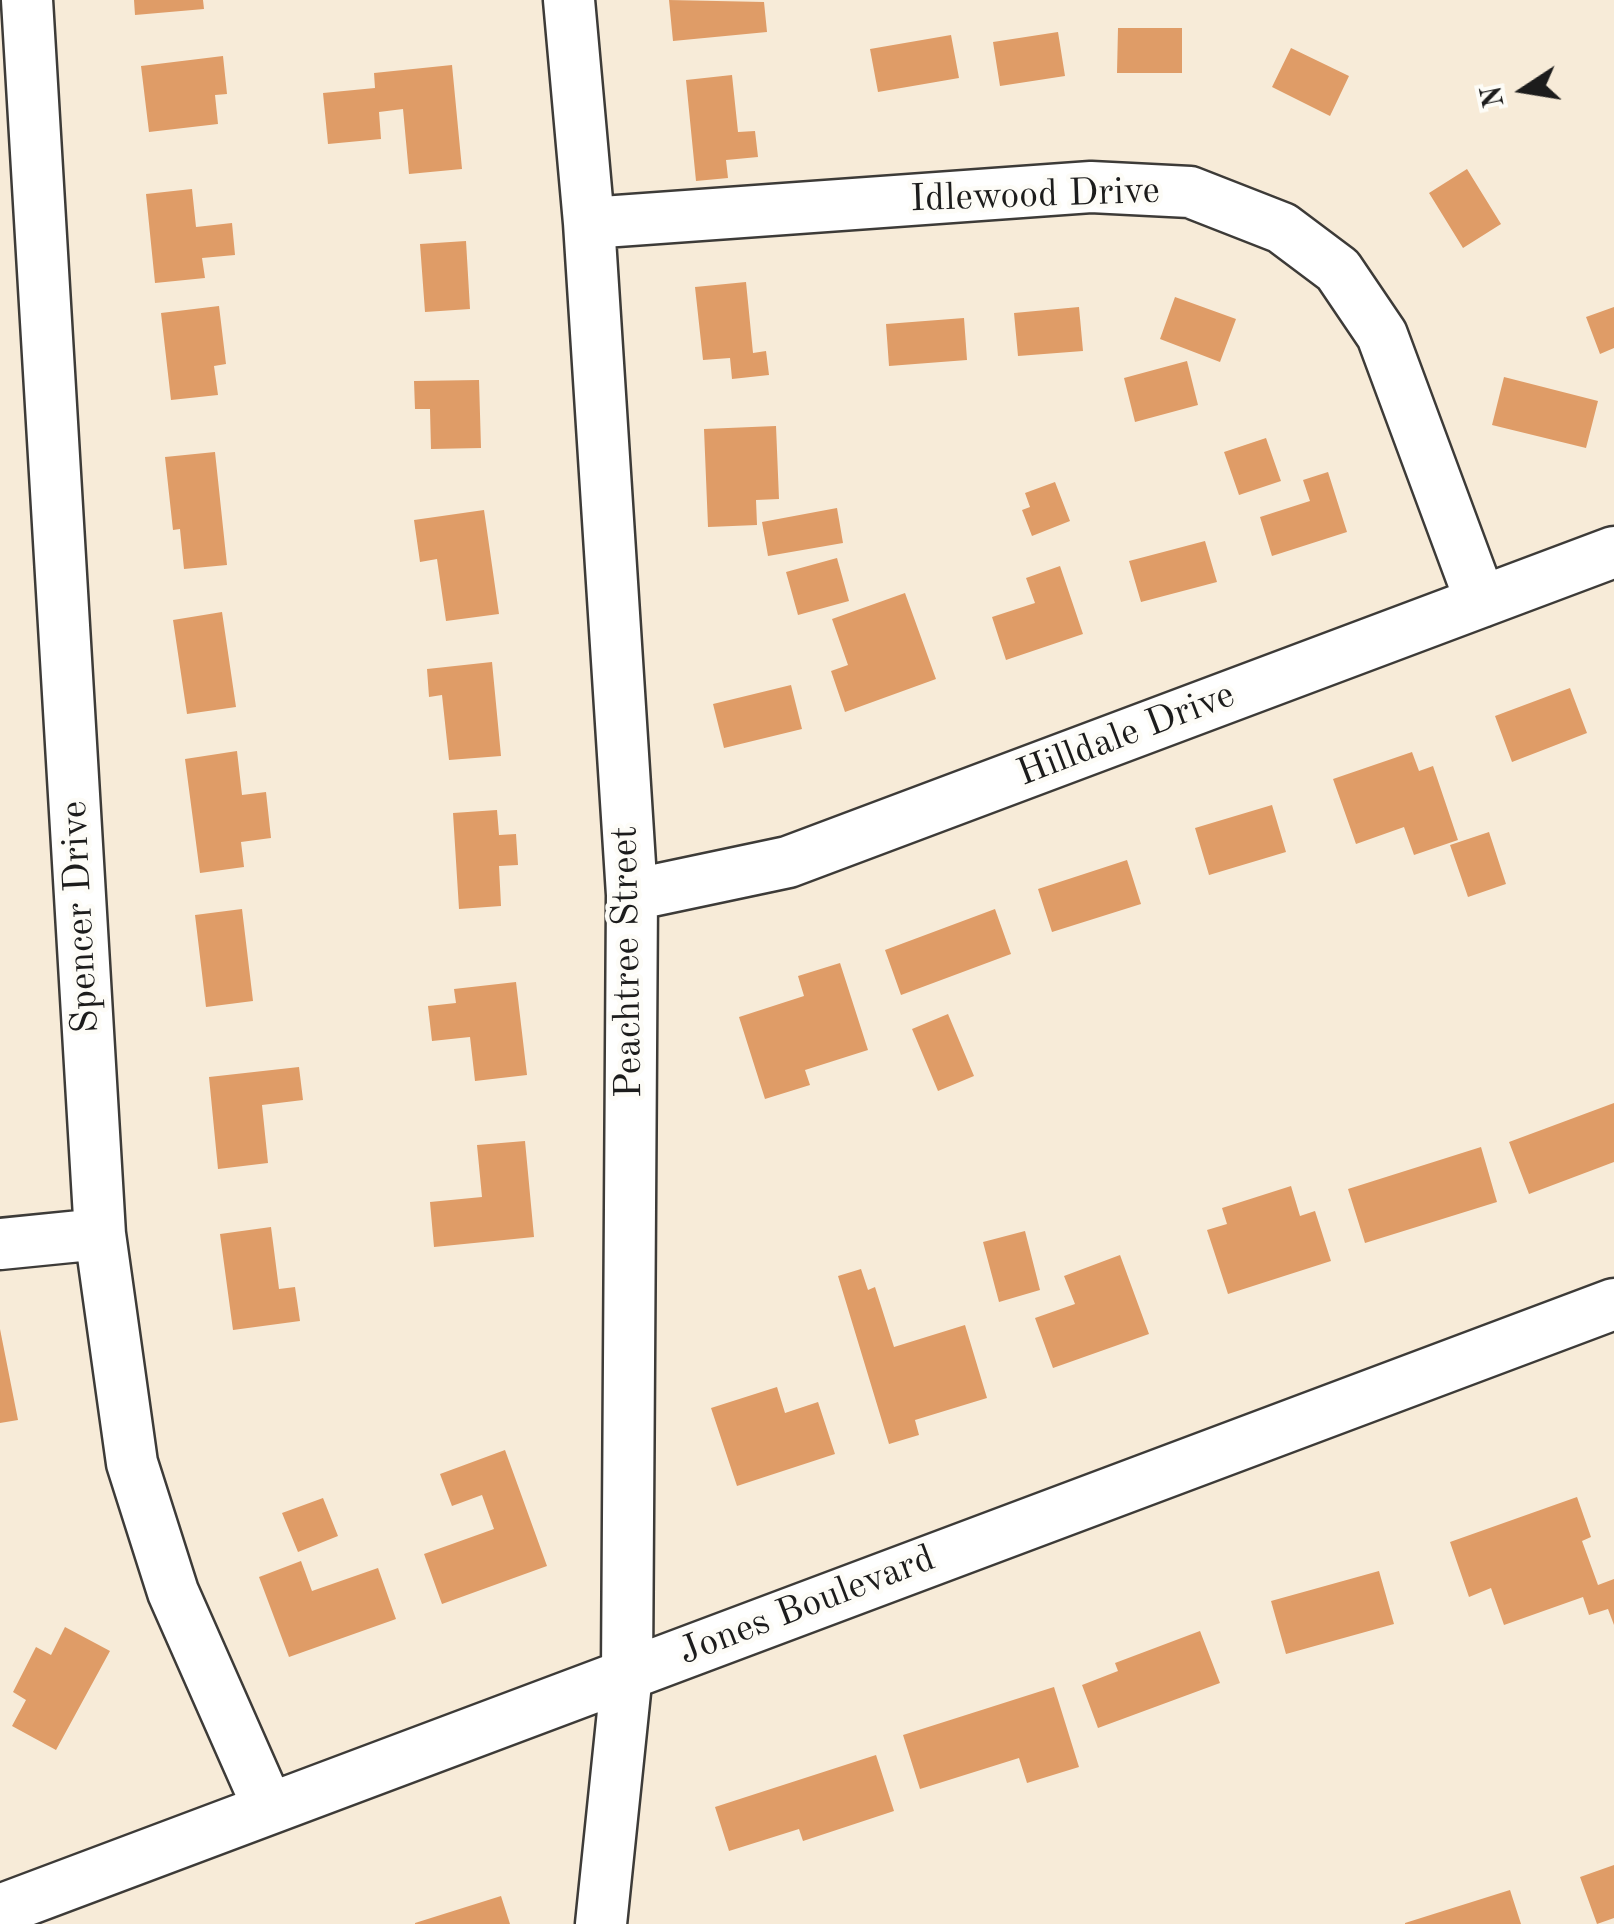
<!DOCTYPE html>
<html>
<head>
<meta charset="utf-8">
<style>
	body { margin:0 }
	#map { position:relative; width:1614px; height:1924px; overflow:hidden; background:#f7ebd8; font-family:"Old Standard TT",serif }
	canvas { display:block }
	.north { position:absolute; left:1474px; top:40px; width:100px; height:100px; -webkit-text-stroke:8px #fdfcf7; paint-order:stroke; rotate:258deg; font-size:28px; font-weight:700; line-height:40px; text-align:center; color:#1c1c1c }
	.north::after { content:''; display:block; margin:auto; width:35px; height:45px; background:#1c1c1c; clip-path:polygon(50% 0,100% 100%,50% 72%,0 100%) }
</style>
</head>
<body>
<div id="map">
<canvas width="1614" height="1924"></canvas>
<div class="north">N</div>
</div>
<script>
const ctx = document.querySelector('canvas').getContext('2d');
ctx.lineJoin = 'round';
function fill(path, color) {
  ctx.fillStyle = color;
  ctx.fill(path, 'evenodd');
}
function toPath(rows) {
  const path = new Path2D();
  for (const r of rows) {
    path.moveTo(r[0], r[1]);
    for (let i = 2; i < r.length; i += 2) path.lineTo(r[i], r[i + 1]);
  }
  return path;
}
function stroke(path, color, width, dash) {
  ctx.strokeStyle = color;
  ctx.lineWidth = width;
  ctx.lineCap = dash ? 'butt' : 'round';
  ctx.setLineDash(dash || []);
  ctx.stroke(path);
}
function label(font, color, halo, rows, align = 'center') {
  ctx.font = font + ' "Old Standard TT",serif';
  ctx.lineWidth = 9;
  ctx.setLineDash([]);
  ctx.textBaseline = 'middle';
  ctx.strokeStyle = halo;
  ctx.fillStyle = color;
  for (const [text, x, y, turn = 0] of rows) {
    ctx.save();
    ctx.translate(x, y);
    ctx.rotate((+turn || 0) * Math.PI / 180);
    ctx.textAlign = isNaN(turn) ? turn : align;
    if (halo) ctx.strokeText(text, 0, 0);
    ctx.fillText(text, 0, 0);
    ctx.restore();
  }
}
const building = toPath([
	[134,0,203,0,204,9,135,15],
	[669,0,764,2,767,32,673,41],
	[1118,28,1182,28,1182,73,1117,73],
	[1058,32,1065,76,1000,86,993,42],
	[951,35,959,78,878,92,870,49],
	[1291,48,1349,76,1330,116,1272,87],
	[223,56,227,94,215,95,218,124,149,132,141,66],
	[452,65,462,169,409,174,403,109,379,112,381,139,328,144,323,93,375,88,374,73],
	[732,75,738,132,755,131,758,157,726,160,728,178,696,181,686,80],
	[1467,169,1501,224,1463,248,1429,193],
	[192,189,196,227,232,223,235,255,202,258,205,278,155,283,146,194],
	[466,241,470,309,425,312,420,244],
	[746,282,753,353,766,351,769,375,732,379,730,358,703,360,695,287],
	[1175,297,1236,319,1220,362,1160,339],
	[219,306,226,364,214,366,218,395,171,400,161,313],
	[1079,307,1083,351,1018,356,1014,313],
	[1614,307,1614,348,1600,354,1586,317],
	[964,318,967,360,889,366,886,324],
	[1187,361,1198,405,1135,422,1124,378],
	[1504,377,1598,401,1586,448,1492,425],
	[479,380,481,448,431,449,430,409,415,409,414,381],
	[776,426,779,499,756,500,757,525,708,527,704,429],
	[1266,438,1281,481,1239,495,1224,452],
	[215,452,227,565,184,569,180,529,173,530,165,457],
	[1328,472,1347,532,1272,556,1260,517,1310,501,1303,480],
	[1055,482,1070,521,1032,536,1022,510,1030,507,1025,493],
	[837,508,843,543,768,556,762,522],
	[484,510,499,614,446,621,437,559,420,562,414,520],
	[1205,541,1217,582,1141,602,1129,561],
	[837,558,849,601,798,615,786,572],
	[1060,566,1083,634,1006,660,992,617,1035,603,1026,578],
	[905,593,936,679,845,712,831,671,848,665,832,619],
	[222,612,236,707,187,714,173,620],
	[492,662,501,756,449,760,442,695,429,697,427,669],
	[791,685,802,729,724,748,713,704],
	[1570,688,1587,733,1512,762,1495,716],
	[237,751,242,795,266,792,271,838,241,842,244,867,200,873,185,759],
	[1412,752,1419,771,1433,766,1458,840,1414,855,1404,827,1356,844,1333,779],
	[1272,805,1286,852,1209,875,1195,828],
	[497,810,499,835,516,834,518,865,499,866,501,906,459,909,453,813],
	[1489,832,1506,884,1468,897,1450,845],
	[1127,860,1141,904,1052,932,1038,889],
	[242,909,253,1001,206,1007,195,915],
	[995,909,1011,954,901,995,885,950],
	[840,963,868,1050,805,1070,810,1085,765,1099,739,1017,804,996,798,976],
	[516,982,527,1075,475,1081,470,1037,432,1041,428,1006,456,1003,454,989],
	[948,1014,974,1076,938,1091,912,1029],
	[299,1067,303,1100,262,1105,268,1163,218,1169,209,1077],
	[1614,1103,1614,1162,1529,1194,1509,1142],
	[525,1141,534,1237,434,1247,430,1202,482,1197,477,1145],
	[1481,1147,1497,1202,1365,1243,1348,1189],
	[1291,1186,1300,1216,1315,1211,1331,1261,1228,1294,1207,1230,1227,1224,1222,1208],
	[271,1227,279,1289,295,1287,300,1321,233,1330,220,1234],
	[1025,1231,1040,1290,999,1302,983,1242],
	[1120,1255,1149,1334,1053,1368,1035,1318,1075,1304,1064,1276],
	[861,1269,868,1290,875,1287,894,1347,965,1325,987,1398,915,1420,919,1435,889,1444,838,1276],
	[0,1329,18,1420,0,1423],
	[777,1387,785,1413,818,1402,835,1454,737,1486,711,1408],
	[505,1450,547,1566,442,1604,424,1554,494,1529,482,1495,452,1506,440,1474],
	[1577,1497,1591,1537,1582,1541,1598,1585,1614,1579,1614,1625,1608,1609,1589,1615,1583,1597,1504,1625,1491,1588,1469,1597,1450,1542],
	[323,1498,338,1536,298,1552,282,1513],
	[301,1561,312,1591,378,1568,396,1619,289,1657,259,1577],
	[1379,1571,1394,1624,1286,1654,1271,1601],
	[65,1627,110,1651,56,1750,12,1726,26,1700,13,1692,36,1647,51,1655],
	[1200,1631,1220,1683,1098,1728,1082,1685,1118,1671,1115,1663],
	[1054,1687,1079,1767,1027,1783,1019,1758,920,1789,903,1735],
	[876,1755,894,1811,803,1841,799,1829,729,1851,715,1807],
	[1614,1865,1614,1918,1597,1924,1580,1877],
	[1510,1890,1521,1924,1405,1924,1405,1923],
	[501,1896,510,1924,415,1924,415,1923]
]);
const minor = toPath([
	[27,0,100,1234,132,1463,173,1592,268,1807],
	[569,0,589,223,632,895,627,1673,601,1924],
	[589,223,1091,187,1190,192,1282,228,1338,270,1382,335,1481,602],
	[632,895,788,862,1614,552],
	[0,1244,100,1234],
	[0,1910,1614,1304]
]);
const streetNames = [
	["Idlewood Drive",1035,196,-2],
	["Hilldale Drive",1126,735,-21],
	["Spencer Drive",81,917,-93],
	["Peachtree Street",628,962,-91],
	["Jones Boulevard",807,1606,-21]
];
fill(building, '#df9c67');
stroke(minor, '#3d3b38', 55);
stroke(minor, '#fff', 50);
label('38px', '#1c1c1c', '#fdfcf7', streetNames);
</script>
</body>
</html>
